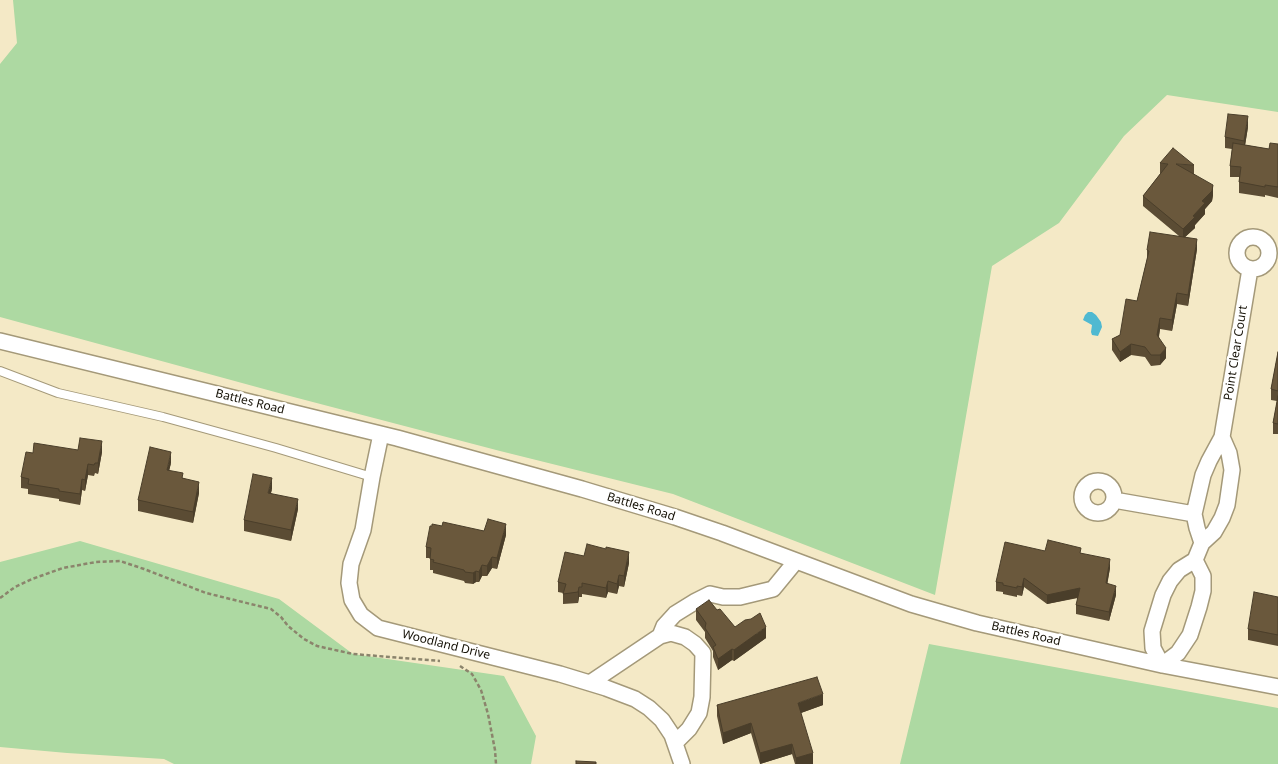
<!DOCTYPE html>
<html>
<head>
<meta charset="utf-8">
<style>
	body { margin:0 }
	canvas { display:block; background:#f4e9c6 }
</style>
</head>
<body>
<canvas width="1278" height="764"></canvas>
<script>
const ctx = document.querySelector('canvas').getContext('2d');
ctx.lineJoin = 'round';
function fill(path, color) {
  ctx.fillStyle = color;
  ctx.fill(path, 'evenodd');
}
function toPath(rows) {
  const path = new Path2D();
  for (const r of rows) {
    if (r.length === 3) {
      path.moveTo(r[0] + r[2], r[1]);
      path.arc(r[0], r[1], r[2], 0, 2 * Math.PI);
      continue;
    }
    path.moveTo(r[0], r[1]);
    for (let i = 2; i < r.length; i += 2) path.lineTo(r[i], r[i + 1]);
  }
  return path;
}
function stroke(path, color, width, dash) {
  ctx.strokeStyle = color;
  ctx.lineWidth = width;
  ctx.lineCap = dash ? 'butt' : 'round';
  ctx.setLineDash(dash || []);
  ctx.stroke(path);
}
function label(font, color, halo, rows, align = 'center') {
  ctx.font = font + ' "Noto Sans",sans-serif';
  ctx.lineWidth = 5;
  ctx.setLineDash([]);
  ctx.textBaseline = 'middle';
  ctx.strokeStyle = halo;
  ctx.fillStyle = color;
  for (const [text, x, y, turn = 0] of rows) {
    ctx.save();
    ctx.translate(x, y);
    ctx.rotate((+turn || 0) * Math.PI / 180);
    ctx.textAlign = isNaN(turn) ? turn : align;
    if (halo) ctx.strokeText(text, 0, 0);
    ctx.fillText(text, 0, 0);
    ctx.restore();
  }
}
const green = toPath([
	[13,0,1278,0,1278,112,1167,95,1124,136,1059,223,992,266,935,595,673,494,500,451,286,395,0,317,0,64,17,43],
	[80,541,279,599,353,654,504,676,536,736,531,764,174,764,164,759,67,753,0,747,0,562],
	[929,644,1278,708,1278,764,900,764]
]);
const water = toPath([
	[1088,312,1092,312,1096,315,1101,322,1102,327,1098,336,1092,335,1091,332,1092,325,1083,320,1085,315]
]);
const path = toPath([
	[0,598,15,587,32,579,63,568,96,562,120,561,144,569,206,593,271,609,281,617,288,626,304,639,317,646,353,654,440,661],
	[460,666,472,674,481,690,488,714,495,750,496,764]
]);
const service = toPath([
	[0,371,58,393,163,417,276,448,372,477]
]);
const minor = toPath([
	[1253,253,16],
	[0,341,397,438,582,489,675,517,722,533,911,604,977,623,1162,665,1278,687],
	[381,434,372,477,363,530,351,564,349,583,352,600,361,615,378,628,560,674,606,688,635,699,649,708,662,720,672,735,682,764],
	[1098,497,16],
	[1114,500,1194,514],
	[1202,543,1197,528,1194,514,1203,475,1209,461,1222,437,1250,269],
	[1195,560,1203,576,1203,591,1199,607,1190,635,1178,653,1162,665,1153,648,1152,631,1163,595,1170,581,1179,570,1195,560,1202,543,1214,532,1222,518,1227,505,1232,470,1229,453,1222,437],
	[660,636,664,626,675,614,696,601,710,594,723,597,740,597,773,589,796,561],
	[590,683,660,636,671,633,685,637,695,644,703,653,702,697,699,713,689,729,675,743]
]);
const wall = toPath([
	[1248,127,1245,145,1269,149,1278,144,1278,198,1265,195,1265,197,1239,193,1239,177,1230,177,1230,166,1232,149,1225,148,1225,137],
	[1160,163,1194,165,1194,174,1213,195,1212,201,1205,209,1205,214,1195,225,1195,228,1185,237,1197,249,1188,306,1177,304,1172,331,1160,329,1159,337,1166,358,1160,365,1151,366,1145,357,1131,355,1120,362,1112,350,1112,339,1120,335,1137,301,1147,259,1147,250,1179,236,1143,206,1143,196,1160,174],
	[1278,352,1278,434,1273,434,1273,423,1277,401,1271,400,1271,389],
	[78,450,102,452,98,474,95,473,94,476,88,475,85,491,82,490,80,505,59,501,59,499,28,494,28,489,21,488,21,477,33,453],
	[171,463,169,470,183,478,199,493,193,523,138,511,138,500],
	[272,489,271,493,298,509,291,541,244,531,244,520],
	[442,526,484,531,506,535,497,569,492,568,487,576,482,576,479,582,476,582,473,584,465,583,464,581,433,573,433,570,430,570,430,558,426,558,426,547],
	[606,549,629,563,624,587,619,586,617,594,608,592,606,598,582,594,582,597,579,597,578,603,563,604,563,593,558,592,558,582,584,556],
	[1045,551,1081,553,1110,568,1107,584,1116,595,1109,621,1076,614,1076,605,1078,598,1047,604,1024,587,1022,596,1017,595,1017,597,1003,594,1003,592,996,591,996,582],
	[1278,597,1278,646,1248,640,1248,629],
	[696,609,717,610,735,627,766,638,734,661,732,660,718,670,713,657,713,651,705,638,705,632,696,620],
	[717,705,823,705,801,713,813,764,795,764,792,754,760,764,751,733,723,744,717,716]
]);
const shadedWall = toPath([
	[1248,116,1248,127,1244,152,1244,141],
	[1213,185,1213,195,1212,201,1205,209,1205,214,1195,225,1195,228,1183,239,1183,229,1193,216,1202,201],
	[1197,239,1197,249,1188,306,1188,295],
	[1177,293,1177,304,1172,331,1172,320],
	[1160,318,1160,329,1157,346,1157,335],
	[1131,344,1131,355,1120,362,1120,352],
	[1166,348,1166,358,1160,365,1160,355],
	[102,441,102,452,98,474,98,463],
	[171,452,171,463,167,480,167,470],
	[88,464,88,475,85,491,85,480],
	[272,478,272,489,268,503,268,493],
	[82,479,82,490,80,505,80,494],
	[199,482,199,493,193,523,193,512],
	[298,499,298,509,291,541,291,530],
	[506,524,506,535,497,569,497,558],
	[629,552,629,563,624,587,624,576],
	[492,557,492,568,487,576,487,566],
	[1110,559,1110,568,1106,592,1106,583],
	[482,565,482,576,479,582,479,572],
	[476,571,476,582,473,584,473,573],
	[619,575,619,586,617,594,617,584],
	[1024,578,1024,587,1022,596,1022,587],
	[608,581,608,592,606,598,606,588],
	[1116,586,1116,595,1109,621,1109,612],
	[579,587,579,597,578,603,578,592],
	[1080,588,1080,597,1047,604,1047,595],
	[766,627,766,638,734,661,734,650],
	[732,649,732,660,718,670,718,659],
	[823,694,823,705,798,714,798,703],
	[751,723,751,733,723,744,723,733],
	[792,744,792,754,760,764,760,753],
	[813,753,813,764,796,764,796,758]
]);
const building = toPath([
	[1228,114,1248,116,1244,141,1225,137,1228,114],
	[1233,143,1269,149,1270,143,1278,144,1278,187,1265,185,1265,187,1239,182,1241,167,1230,166,1233,143],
	[1173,148,1194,165,1176,164,1213,185,1212,191,1202,201,1205,203,1193,216,1195,217,1183,229,1143,196,1168,164,1160,163,1173,148],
	[1150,232,1197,239,1188,295,1177,293,1172,320,1160,318,1157,335,1166,348,1160,355,1151,355,1145,347,1131,344,1120,352,1112,339,1120,335,1126,299,1137,301,1149,251,1147,250,1150,232],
	[1278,352,1278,391,1271,389,1278,352],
	[1278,396,1278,424,1273,423,1278,396],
	[80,438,102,441,98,463,95,463,94,465,88,464,85,480,82,479,80,494,59,491,59,489,28,484,29,479,21,477,26,452,33,453,34,443,78,450,80,438],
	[150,447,171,452,167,470,183,473,182,478,199,482,193,512,138,500,150,447],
	[253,474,272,478,268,493,298,499,291,530,244,520,253,474],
	[488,519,506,524,497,558,492,557,487,566,482,565,479,572,476,571,473,573,465,572,464,570,433,562,434,560,430,559,431,548,426,547,430,526,432,526,432,524,442,526,443,522,484,531,488,519],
	[1048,540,1081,548,1080,553,1110,559,1106,583,1116,586,1109,612,1076,605,1080,588,1047,595,1024,578,1022,587,1017,586,1017,588,1003,585,1003,583,996,582,1005,542,1045,551,1048,540],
	[587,544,606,549,606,547,629,552,624,576,619,575,617,584,608,581,606,588,582,583,582,587,579,587,578,592,563,594,566,584,558,582,565,552,584,556,587,544],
	[1254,592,1278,597,1278,635,1248,629,1254,592],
	[709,600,717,610,720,609,735,627,745,620,751,619,760,613,766,627,734,650,732,649,718,659,713,647,716,645,705,628,706,623,696,609,709,600],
	[817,677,823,694,798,703,813,753,796,758,792,744,760,753,751,723,723,733,717,705,817,677],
	[576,761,596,762,596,764,576,764,576,761]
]);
const streetNames = [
	["Point Clear Court",1236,353,-81],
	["Battles Road",250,402,14],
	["Battles Road",641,507,17],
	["Battles Road",1026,634,13],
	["Woodland Drive",446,645,14]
];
fill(green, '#add9a2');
fill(water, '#4fb9d1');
stroke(service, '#a49979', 10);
stroke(minor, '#a49979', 18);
stroke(path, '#8b846c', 2.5, [4, 2.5]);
stroke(service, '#fff', 8);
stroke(minor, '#fff', 15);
fill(wall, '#5b4c34');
fill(shadedWall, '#4a3e2a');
fill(building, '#6a583c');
stroke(building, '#4a3e2a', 1);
label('12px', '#141005', '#fff', streetNames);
</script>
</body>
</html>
